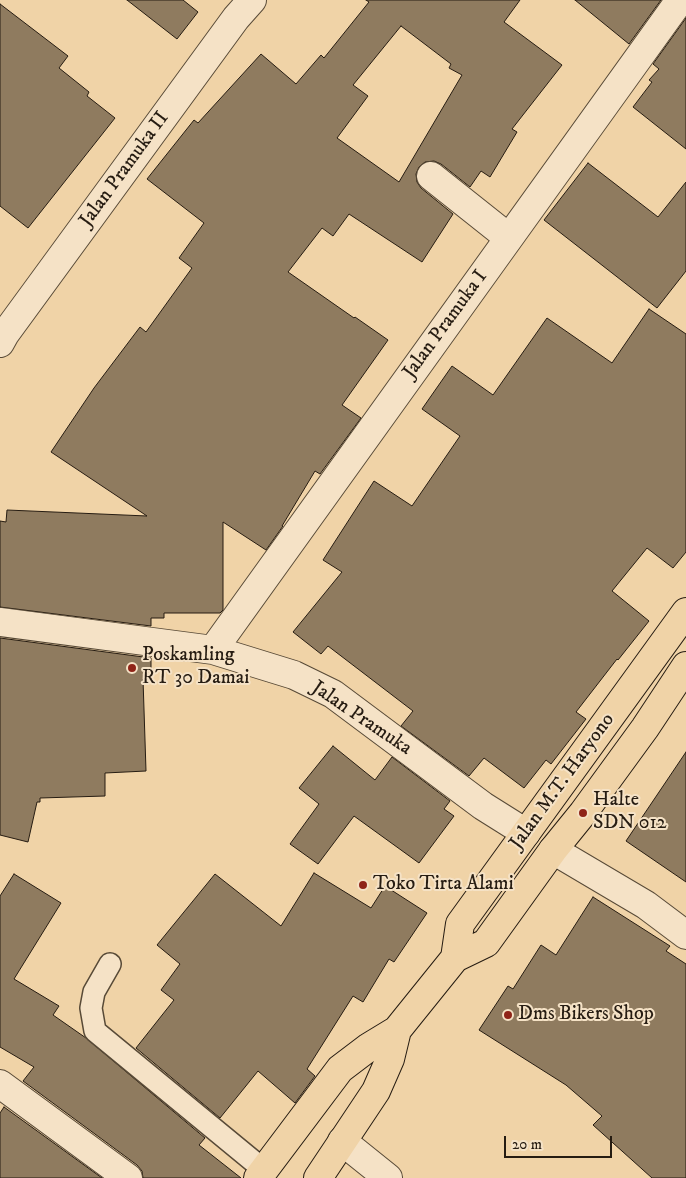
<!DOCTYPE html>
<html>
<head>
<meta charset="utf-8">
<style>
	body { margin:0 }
	#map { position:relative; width:686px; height:1178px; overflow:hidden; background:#f0d3a7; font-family:"IM FELL DW Pica",serif }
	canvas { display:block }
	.scale { position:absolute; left:504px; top:1136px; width:108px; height:22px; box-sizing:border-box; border:2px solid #261c12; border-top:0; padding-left:6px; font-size:15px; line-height:18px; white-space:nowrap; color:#261c12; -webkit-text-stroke:4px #f5e2c6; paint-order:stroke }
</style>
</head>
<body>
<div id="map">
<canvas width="686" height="1178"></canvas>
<div class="scale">20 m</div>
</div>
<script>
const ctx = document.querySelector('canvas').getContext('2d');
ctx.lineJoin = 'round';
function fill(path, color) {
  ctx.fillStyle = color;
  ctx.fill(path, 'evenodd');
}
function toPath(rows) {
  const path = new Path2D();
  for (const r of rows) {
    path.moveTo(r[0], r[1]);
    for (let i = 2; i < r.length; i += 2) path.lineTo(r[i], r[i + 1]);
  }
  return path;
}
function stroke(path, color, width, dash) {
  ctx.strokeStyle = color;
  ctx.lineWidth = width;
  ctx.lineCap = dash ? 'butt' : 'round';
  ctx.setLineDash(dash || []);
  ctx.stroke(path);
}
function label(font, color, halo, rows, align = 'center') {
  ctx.font = font + ' "IM FELL DW Pica",serif';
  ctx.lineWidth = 4;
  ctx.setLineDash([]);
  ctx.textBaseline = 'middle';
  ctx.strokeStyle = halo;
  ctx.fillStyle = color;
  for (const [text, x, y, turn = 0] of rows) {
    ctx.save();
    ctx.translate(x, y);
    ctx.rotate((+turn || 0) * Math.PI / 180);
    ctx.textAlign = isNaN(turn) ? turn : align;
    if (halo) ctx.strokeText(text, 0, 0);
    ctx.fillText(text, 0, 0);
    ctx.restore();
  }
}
const building = toPath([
	[127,0,183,0,198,12,177,39,127,0],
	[366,0,520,0,504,22,562,65,512,129,517,132,490,177,481,171,470,187,441,164,434,161,425,162,419,167,416,174,417,182,421,188,453,214,422,262,349,214,333,236,322,228,288,272,354,318,355,317,388,340,342,405,361,418,320,474,315,471,282,526,283,526,266,550,223,522,223,610,220,613,164,613,164,618,151,618,151,626,0,607,0,521,6,522,7,510,147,516,51,452,94,388,140,327,146,332,192,268,179,258,204,223,147,179,194,120,198,123,261,54,296,84,321,55,324,58,369,2,366,0],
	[401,26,451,64,449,68,462,75,399,182,337,138,368,96,353,85,401,26],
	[575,0,661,0,629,44,575,0],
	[0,4,68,56,59,68,89,92,87,96,115,118,28,228,0,206,0,4],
	[686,18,686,149,633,107,652,82,649,80,659,69,653,64,686,18],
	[588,163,658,217,686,182,686,271,657,308,544,220,588,163],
	[649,309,686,334,686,552,673,568,647,548,612,591,649,621,618,660,617,659,576,712,586,719,551,764,546,760,524,788,484,758,469,776,401,726,413,711,328,646,321,654,293,632,342,572,323,560,374,481,412,506,460,436,422,409,452,366,493,395,547,318,612,363,649,309],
	[0,638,151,658,151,679,143,679,146,771,105,773,105,796,40,798,40,802,37,802,28,842,0,835,0,638],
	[333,746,375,780,392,757,450,801,444,809,454,816,419,863,354,816,318,864,290,844,319,804,299,788,333,746],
	[686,752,686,882,626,841,686,752],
	[314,873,371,908,385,886,427,913,394,962,389,959,363,1002,353,996,307,1069,315,1076,295,1103,258,1071,220,1118,136,1048,174,1000,161,990,180,964,157,945,215,874,281,926,314,873],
	[14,874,61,903,14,979,59,1006,53,1015,86,1038,205,1138,199,1145,241,1178,143,1178,142,1171,137,1165,23,1081,34,1067,0,1047,0,896,14,874],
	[593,897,670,946,666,951,686,964,686,1178,652,1178,593,1125,602,1116,566,1085,479,1030,508,986,513,989,541,945,556,955,593,897],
	[4,1107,102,1178,0,1178,0,1113,4,1107]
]);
const service = toPath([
	[110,964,94,992,91,1008,95,1031,264,1170]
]);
const minor = toPath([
	[431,176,509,238],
	[0,343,5,334,236,18,252,0],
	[0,622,213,650,294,675,333,694,483,806,526,833],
	[213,650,680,0],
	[553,850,646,905,686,935],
	[0,1084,128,1178],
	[342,1141,388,1178]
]);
const primary = toPath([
	[455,958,460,924,686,612],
	[258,1178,340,1069,369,1047,397,1030,455,958,486,943,553,850,583,813,645,728,686,666],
	[318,1178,376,1091,390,1059,397,1030]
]);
const markers = [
	[132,668,5,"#8f2418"],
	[583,813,5,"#8f2418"],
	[363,885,5,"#8f2418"],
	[508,1015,5,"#8f2418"]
];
const streetNames = [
	["Jalan Pramuka II",125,170,-54],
	["Jalan Pramuka I",446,325,-54],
	["Jalan Pramuka",361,719,34],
	["Jalan M.T. Haryono",563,782,-54]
];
const poiNames = [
	["Poskamling",142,656],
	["RT 30 Damai",142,679],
	["Halte",593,801],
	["SDN 012",593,824],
	["Toko Tirta Alami",373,885],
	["Dms Bikers Shop",518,1015]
];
fill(building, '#8f7b5f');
stroke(building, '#261c12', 1);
stroke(service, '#584a37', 24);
stroke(minor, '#584a37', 30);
stroke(primary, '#261c12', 30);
stroke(service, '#f5e2c6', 21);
stroke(minor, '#f5e2c6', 28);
stroke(primary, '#f0d3a7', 28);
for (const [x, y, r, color] of markers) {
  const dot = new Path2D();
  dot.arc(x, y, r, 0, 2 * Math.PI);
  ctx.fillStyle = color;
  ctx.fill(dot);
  stroke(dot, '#f5e2c6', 2);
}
label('20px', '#261c12', '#f5e2c6', streetNames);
label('20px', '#261c12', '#f5e2c6', poiNames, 'left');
</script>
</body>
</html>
